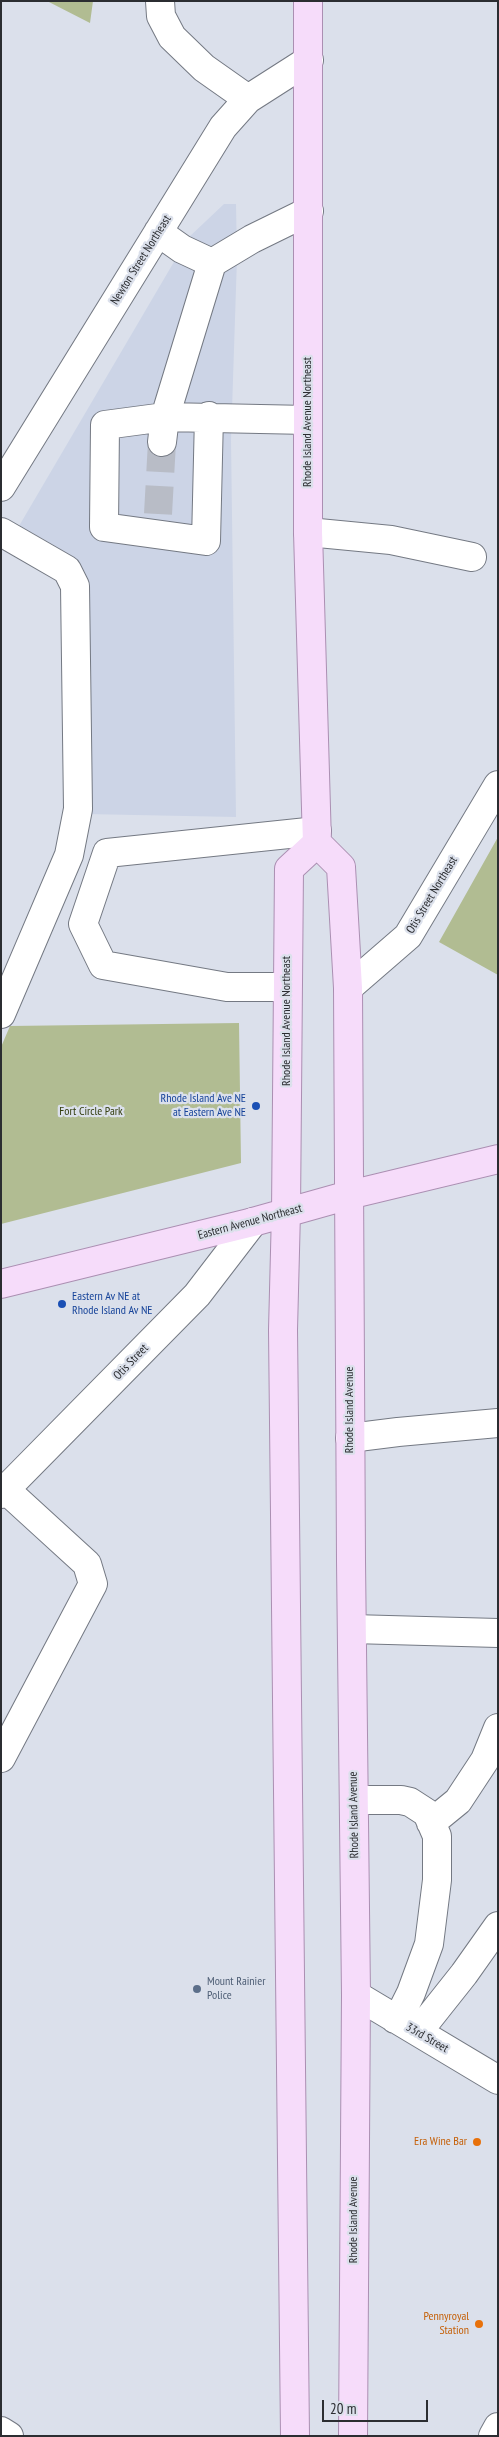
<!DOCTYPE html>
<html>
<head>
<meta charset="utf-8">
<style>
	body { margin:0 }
	#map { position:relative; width:499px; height:2437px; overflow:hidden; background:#dbe0eb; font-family:"PT Sans Narrow",sans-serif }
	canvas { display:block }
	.frame { position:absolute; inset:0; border:2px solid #2b2d31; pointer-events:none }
	.scale { position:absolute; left:322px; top:2400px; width:106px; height:22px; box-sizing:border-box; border:2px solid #2b2d31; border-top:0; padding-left:6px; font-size:15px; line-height:18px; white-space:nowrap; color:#2b2d31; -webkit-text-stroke:4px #dbe0eb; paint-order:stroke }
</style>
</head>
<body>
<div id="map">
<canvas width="499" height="2437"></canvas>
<div class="frame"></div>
<div class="scale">20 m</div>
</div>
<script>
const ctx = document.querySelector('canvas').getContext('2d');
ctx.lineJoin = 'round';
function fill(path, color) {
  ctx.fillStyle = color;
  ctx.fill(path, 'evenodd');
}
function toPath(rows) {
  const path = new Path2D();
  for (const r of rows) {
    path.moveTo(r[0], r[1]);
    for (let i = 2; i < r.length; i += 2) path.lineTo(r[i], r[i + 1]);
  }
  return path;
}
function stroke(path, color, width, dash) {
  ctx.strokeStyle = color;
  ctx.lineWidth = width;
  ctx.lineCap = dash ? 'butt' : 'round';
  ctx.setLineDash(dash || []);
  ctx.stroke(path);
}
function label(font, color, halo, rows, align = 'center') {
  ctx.font = font + ' "PT Sans Narrow",sans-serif';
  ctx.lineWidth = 4.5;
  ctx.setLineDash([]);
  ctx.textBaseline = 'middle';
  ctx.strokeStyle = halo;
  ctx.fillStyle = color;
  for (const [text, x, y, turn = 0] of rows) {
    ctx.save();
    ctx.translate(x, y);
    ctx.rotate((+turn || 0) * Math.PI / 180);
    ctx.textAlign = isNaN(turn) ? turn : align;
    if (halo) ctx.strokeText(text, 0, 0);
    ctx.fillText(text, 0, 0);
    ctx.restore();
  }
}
const built = toPath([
	[224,204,236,204,237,258,231,440,236,817,85,814,74,561,55,546,19,526,188,238]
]);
const green = toPath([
	[47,1,93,1,90,23],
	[498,837,498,975,439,942],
	[239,1023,241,1163,1,1224,1,1047,10,1026]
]);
const minorTunnel = toPath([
	[158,514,162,442]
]);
const minor = toPath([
	[160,1,161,16,172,37,204,68,248,99],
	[158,232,182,249,212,263,252,239,309,211],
	[209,416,206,541,104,527,105,425,165,417,212,263],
	[162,442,165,417,308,420],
	[1,487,223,127,248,99,309,60],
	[1,532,67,570,75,586,78,809,69,855,1,1014],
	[308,532,391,540,472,557],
	[287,987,227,987,103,965,83,924,107,853,317,831],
	[348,988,408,936,498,785],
	[350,1438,398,1432,498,1423],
	[1,1494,197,1295,253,1222],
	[352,1629,498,1633],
	[1,1758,93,1584,87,1564,6,1490],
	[354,1800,401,1800,410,1802,427,1813,437,1836,437,1880,429,1944,411,1993,403,2009,395,2019],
	[431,1823,458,1801,485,1760,498,1728],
	[356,1995,498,2080],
	[418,2032,464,1974,498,1926],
	[1,2431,9,2436],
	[493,2436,498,2427]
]);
const major = toPath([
	[308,1,308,532,317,843,341,867,348,988,351,1561,356,1995,353,2436],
	[1,1284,253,1222,349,1195,498,1159],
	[295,2436,283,1330,286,1212,289,869,317,843]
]);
const markers = [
	[256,1106,5,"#1a4fb4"],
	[62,1304,5,"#1a4fb4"],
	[197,1989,5,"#5c6f8a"],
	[477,2142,5,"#e8710a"],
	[479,2324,5,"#e8710a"]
];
const streetNames = [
	["Newton Street Northeast",141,260,-58],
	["Rhode Island Avenue Northeast",308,422,-90],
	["Otis Street Northeast",432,895,-59],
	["Rhode Island Avenue Northeast",287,1021,-90],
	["Eastern Avenue Northeast",250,1222,-15],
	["Otis Street",131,1362,-46],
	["Rhode Island Avenue",350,1410,-90],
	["Rhode Island Avenue",354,1815,-91],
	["33rd Street",427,2038,30],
	["Rhode Island Avenue",354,2220,-90]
];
const transitNames = [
	["Rhode Island Ave NE",246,1099],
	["at Eastern Ave NE",246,1113],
	["Eastern Av NE at",72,1297,"left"],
	["Rhode Island Av NE",72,1311,"left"]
];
const parkNames = [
	["Fort Circle Park",91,1112]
];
const serviceNames = [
	["Mount Rainier",207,1982],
	["Police",207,1996]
];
const foodNames = [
	["Era Wine Bar",467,2142],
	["Pennyroyal",469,2317],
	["Station",469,2331]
];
fill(built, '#ccd4e6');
fill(green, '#b1bc92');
stroke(minorTunnel, '#b8bcc6', 28, [28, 14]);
stroke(minor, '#747983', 30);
stroke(major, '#ab8fb2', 30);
stroke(minor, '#fff', 28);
stroke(major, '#f6dcfa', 28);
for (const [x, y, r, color] of markers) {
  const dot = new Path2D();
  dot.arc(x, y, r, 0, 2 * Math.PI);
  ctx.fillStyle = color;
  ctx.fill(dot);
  stroke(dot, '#dbe0eb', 2);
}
label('12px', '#2b2d31', '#dbe0eb', streetNames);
label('12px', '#164399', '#dbe0eb', transitNames, 'right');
label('12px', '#333d0e', '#dbe0eb', parkNames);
label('12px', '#4e5e75', '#dbe0eb', serviceNames, 'left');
label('12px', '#c56008', '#dbe0eb', foodNames, 'right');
</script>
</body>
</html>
